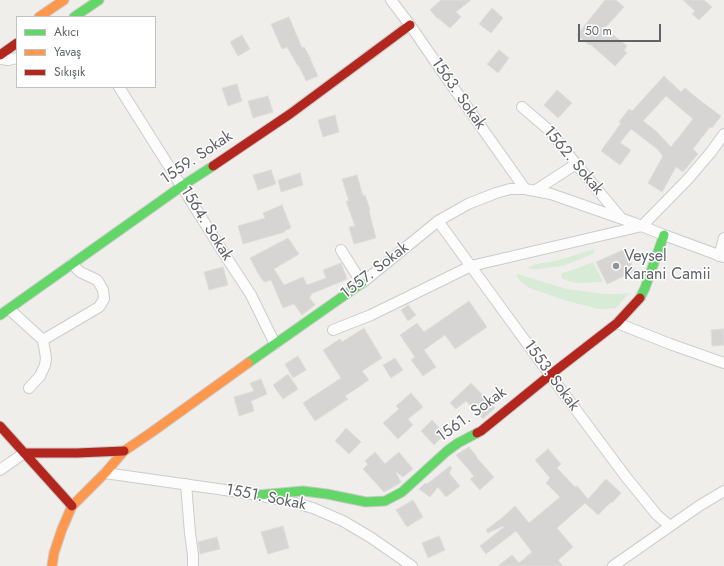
<!DOCTYPE html>
<html>
<head>
<meta charset="utf-8">
<style>
	body { margin:0 }
	#map { position:relative; width:724px; height:566px; overflow:hidden; background:#efeeea; font-family:Jost,sans-serif }
	canvas { display:block }
	.legend { position:absolute; left:16px; top:16px; width:140px; height:72px; box-sizing:border-box; background:#fff; border:1px solid #bfc1c3; margin:0; padding:5px 7px; list-style:none; font-size:12px; color:#5f6368 }
	.legend li { display:flex; align-items:center; gap:8px; height:20px }
	.legend b { width:20px; border:1px solid #bfc1c3 }
	.scale { position:absolute; left:578px; top:24px; width:83px; height:18px; box-sizing:border-box; border:2px solid #5f6368; border-top:0; padding-left:5px; font-size:12px; line-height:14px; white-space:nowrap; color:#5f6368; -webkit-text-stroke:3px #fff; paint-order:stroke }
</style>
</head>
<body>
<div id="map">
<canvas width="724" height="566"></canvas>
<ul class="legend">
<li><b style="height:5px;background:#63d668"></b>Akıcı</li>
<li><b style="height:5px;background:#ff974d"></b>Yavaş</li>
<li><b style="height:5px;background:#b3261e"></b>Sıkışık</li>
</ul>
<div class="scale">50 m</div>
</div>
<script>
const ctx = document.querySelector('canvas').getContext('2d');
ctx.lineJoin = 'round';
function fill(path, color) {
  ctx.fillStyle = color;
  ctx.fill(path, 'evenodd');
}
function toPath(rows) {
  const path = new Path2D();
  for (const r of rows) {
    path.moveTo(r[0], r[1]);
    for (let i = 2; i < r.length; i += 2) path.lineTo(r[i], r[i + 1]);
  }
  return path;
}
function stroke(path, color, width, dash) {
  ctx.strokeStyle = color;
  ctx.lineWidth = width;
  ctx.lineCap = dash ? 'butt' : 'round';
  ctx.setLineDash(dash || []);
  ctx.stroke(path);
}
function label(font, color, halo, rows, align = 'center') {
  ctx.font = font + ' Jost,sans-serif';
  ctx.lineWidth = 3;
  ctx.setLineDash([]);
  ctx.textBaseline = 'middle';
  ctx.strokeStyle = halo;
  ctx.fillStyle = color;
  for (const [text, x, y, turn = 0] of rows) {
    ctx.save();
    ctx.translate(x, y);
    ctx.rotate((+turn || 0) * Math.PI / 180);
    ctx.textAlign = isNaN(turn) ? turn : align;
    if (halo) ctx.strokeText(text, 0, 0);
    ctx.fillText(text, 0, 0);
    ctx.restore();
  }
}
const green = toPath([
	[594,249,594,253,583,258,562,266,537,269,531,269,527,268,536,264,550,262,566,258],
	[593,262,603,282,576,283,563,279,561,276,562,273,573,270],
	[517,274,567,289,605,294,619,294,629,293,616,308,598,309,564,300,530,288,522,283,517,277]
]);
const building = toPath([
	[441,0,471,0,456,12,461,17,450,28,438,18,437,18,430,10,441,0],
	[605,0,616,0,624,7,605,28,627,46,624,50,627,53,615,66,590,44,589,45,577,35,605,0],
	[683,0,704,0,712,7,699,20,692,14,695,11,683,0],
	[492,8,503,18,491,33,479,24,492,8],
	[289,17,302,48,304,47,311,59,310,59,318,76,306,81,299,66,298,66,287,47,282,49,271,24,289,17],
	[242,35,250,49,238,56,230,42,242,35],
	[499,50,509,58,498,73,487,64,499,50],
	[664,76,681,92,685,88,702,102,721,116,712,128,710,127,693,149,698,154,683,172,676,167,662,192,648,183,663,156,656,148,631,129,620,143,631,150,620,165,601,151,621,123,619,122,629,109,632,111,664,76],
	[666,96,693,119,671,147,656,131,643,121,666,96],
	[237,84,242,101,228,106,222,88,237,84],
	[557,90,572,103,558,118,544,105,557,90],
	[268,96,273,112,253,118,248,101,268,96],
	[335,115,339,132,323,137,318,120,335,115],
	[271,170,276,184,258,190,253,175,271,170],
	[300,173,303,185,281,192,278,180,300,173],
	[357,175,363,196,365,195,370,210,369,211,376,238,354,244,349,227,355,226,346,201,349,201,342,179,357,175],
	[282,205,291,228,284,231,285,232,243,244,238,226,265,218,263,213,282,205],
	[288,238,299,254,274,269,284,285,303,277,307,285,326,278,323,270,341,263,347,279,311,294,311,296,309,297,315,305,302,315,294,304,283,308,271,280,264,282,259,275,250,258,288,238],
	[625,249,635,271,607,284,596,262,625,249],
	[223,267,228,285,209,290,204,272,223,267],
	[469,301,487,327,455,349,445,335,424,350,436,367,423,376,411,360,415,357,400,335,417,323,424,332,469,301],
	[408,305,416,315,408,321,401,310,408,305],
	[364,328,382,358,362,371,369,380,345,396,348,399,315,421,303,403,341,378,323,350,340,339,342,342,364,328],
	[724,329,724,345,712,346,711,330,724,329],
	[298,356,306,370,293,378,285,364,298,356],
	[395,358,403,370,391,378,383,365,395,358],
	[288,374,298,389,283,399,273,385,288,374],
	[261,379,267,394,251,401,254,411,239,416,234,397,254,391,250,383,261,379],
	[471,383,495,408,483,419,466,401,456,409,450,403,471,383],
	[411,393,423,407,408,419,413,425,398,439,383,423,399,409,396,406,411,393],
	[432,420,445,434,434,445,421,431,432,420],
	[346,428,361,442,349,454,335,441,346,428],
	[469,447,477,457,476,457,494,477,480,490,470,479,474,476,456,455,469,447],
	[548,449,561,464,557,468,575,487,577,486,588,499,606,479,621,493,612,503,611,502,598,515,585,503,557,528,573,547,558,560,563,566,498,566,512,555,519,563,532,552,516,531,486,554,480,546,504,527,503,526,488,533,486,530,503,517,515,506,529,523,560,497,546,483,550,478,535,460,548,449],
	[375,452,385,464,399,452,413,469,403,477,395,471,401,482,397,485,384,492,363,469,368,464,365,461,375,452],
	[450,466,452,468,449,473,460,486,446,497,438,487,430,497,419,489,425,483,427,484,450,466],
	[413,500,423,517,407,527,396,510,413,500],
	[283,526,289,548,268,554,261,532,283,526],
	[439,536,445,550,428,558,422,543,439,536],
	[217,537,220,549,200,554,198,542,217,537]
]);
const street = toPath([
	[391,0,410,25,448,80,525,189],
	[0,59,8,60,17,58],
	[119,87,223,252,251,295,275,344],
	[522,107,550,131,576,164,621,218],
	[536,190,576,164],
	[438,221,550,375,626,477,657,515,670,526],
	[341,250,362,283,438,221,468,204,496,193,510,189,525,189,551,194,634,223,664,235,724,257],
	[719,256,724,238],
	[9,309,43,340,46,358,45,365,40,376,29,388],
	[617,323,670,344,724,363],
	[333,330,371,315,471,266,642,226,688,179,711,152,724,134],
	[43,340,99,307,104,299,103,290,99,283,97,280,80,272,72,264],
	[0,470,24,453],
	[105,473,246,493,288,501,313,508,343,521,370,537,412,566],
	[186,484,190,533,193,555,193,566],
	[613,566,699,506,724,491]
]);
const fast = toPath([
	[74,17,99,0],
	[640,298,645,288,664,235],
	[0,315,182,186,213,166],
	[248,363,362,283],
	[258,495,303,491,327,494,366,502,385,501,402,492,447,451,458,443,477,433]
]);
const slow = toPath([
	[39,17,64,0],
	[52,566,54,553,62,529,72,506,105,473,124,451,152,432,248,363]
]);
const jam = toPath([
	[0,55,17,43],
	[213,166,290,114,410,25],
	[0,426,72,506],
	[477,433,481,431,550,375,617,323,640,298],
	[24,453,77,453,124,451]
]);
const markers = [
	[616,266,4,"#919496"]
];
const streetNames = [
	["1563. Sokak",458,94,55],
	["1559. Sokak",197,158,-34],
	["1562. Sokak",573,161,50],
	["1564. Sokak",206,224,58],
	["1557. Sokak",375,271,-38],
	["1553. Sokak",551,376,54],
	["1561. Sokak",472,415,-36],
	["1551. Sokak",266,498,11]
];
const poiNames = [
	["Veysel",624,257],
	["Karani Camii",624,275]
];
fill(green, '#d8ebd6');
fill(building, '#d6d5d3');
stroke(building, '#deddd9', 1);
stroke(street, '#cbcccc', 12);
stroke(fast, '#cacacb', 11);
stroke(slow, '#cacacb', 11);
stroke(jam, '#cacacb', 11);
stroke(street, '#fdfcfc', 10);
stroke(fast, '#63d668', 9);
stroke(slow, '#ff974d', 9);
stroke(jam, '#b3261e', 9);
for (const [x, y, r, color] of markers) {
  const dot = new Path2D();
  dot.arc(x, y, r, 0, 2 * Math.PI);
  ctx.fillStyle = color;
  ctx.fill(dot);
  stroke(dot, '#fff', 1.5);
}
label('16px', '#5f6368', '#fff', streetNames);
label('16px', '#5f6368', '#fff', poiNames, 'left');
</script>
</body>
</html>
